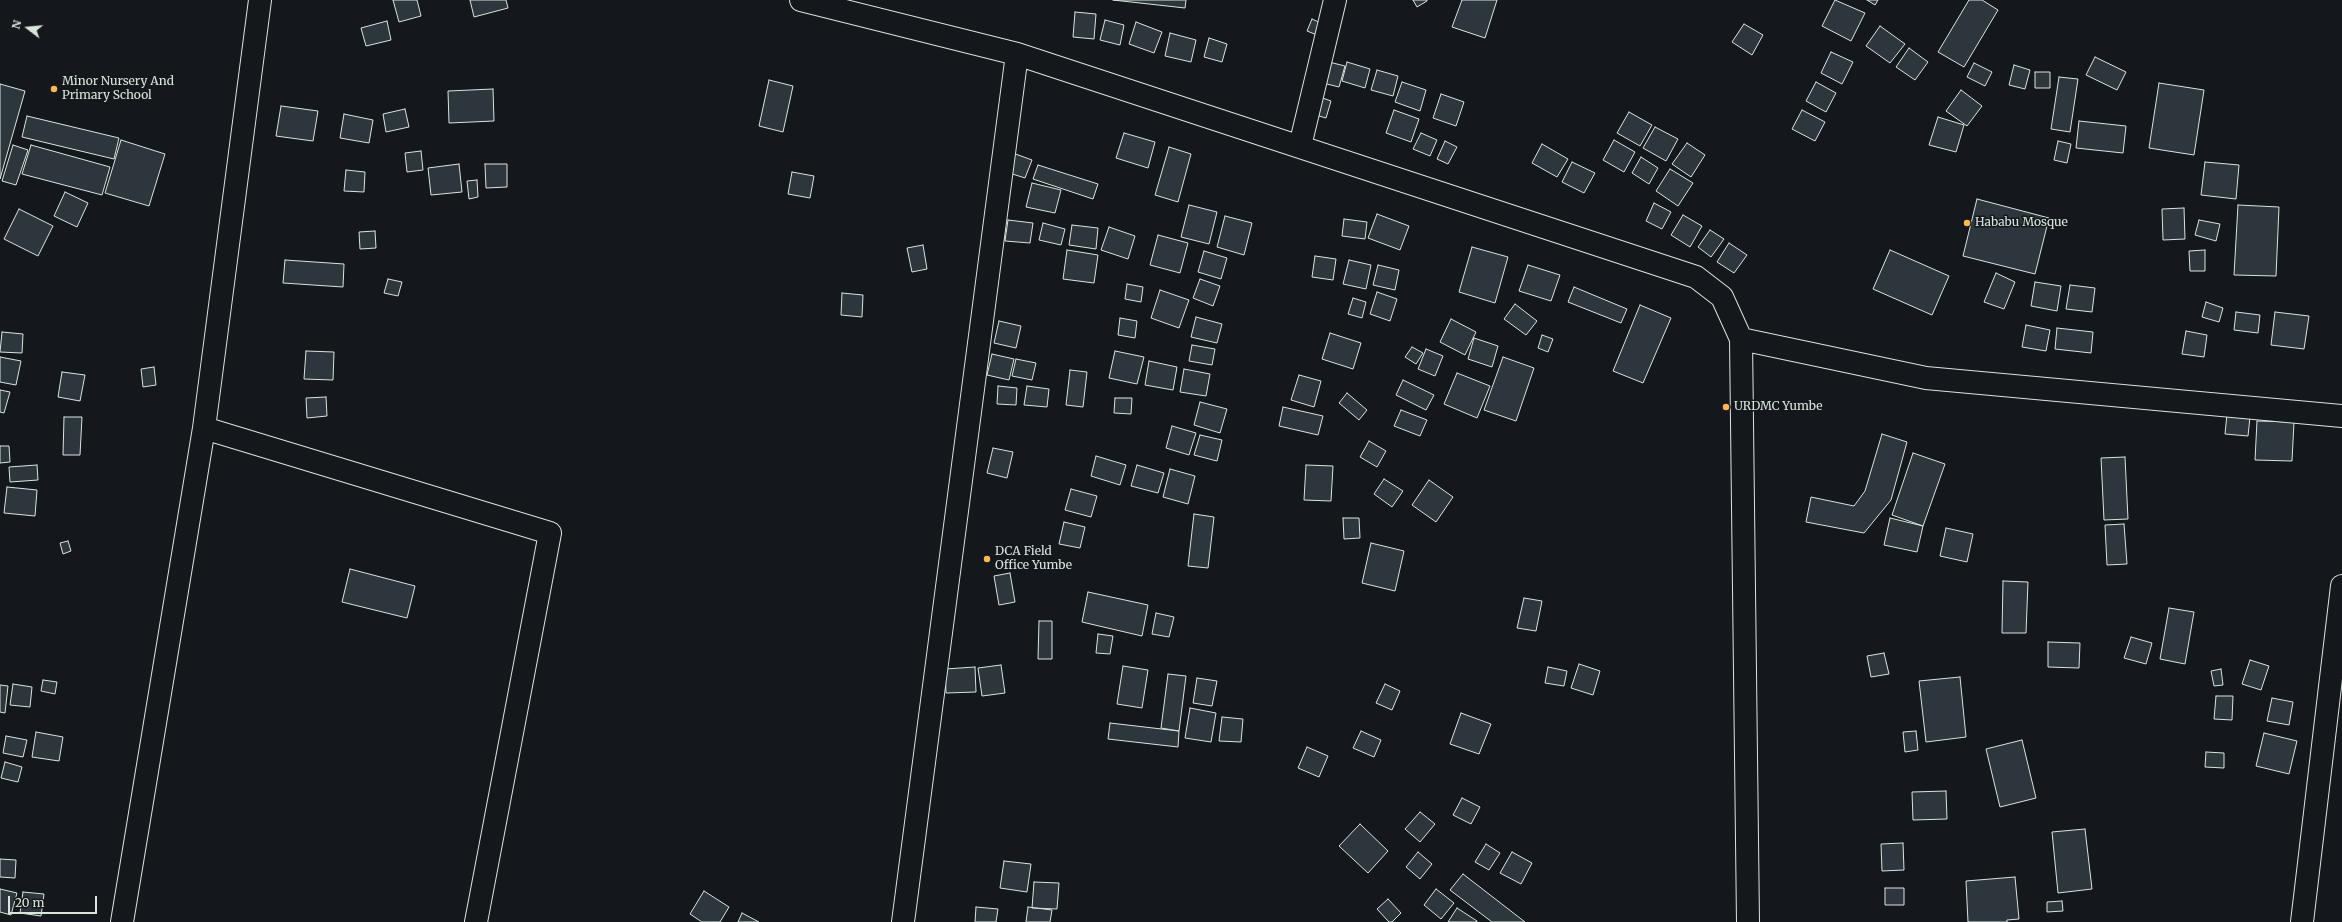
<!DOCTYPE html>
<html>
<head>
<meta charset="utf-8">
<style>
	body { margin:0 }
	#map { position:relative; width:2342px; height:922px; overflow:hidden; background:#14181c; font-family:Merriweather,serif }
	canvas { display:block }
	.north { position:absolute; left:8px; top:8px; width:40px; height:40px; -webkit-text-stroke:3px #14181c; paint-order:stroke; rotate:286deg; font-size:11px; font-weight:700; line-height:16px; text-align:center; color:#d8e6dc }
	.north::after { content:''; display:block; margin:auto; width:14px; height:18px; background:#d8e6dc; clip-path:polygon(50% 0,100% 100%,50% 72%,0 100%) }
	.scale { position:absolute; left:8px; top:896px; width:89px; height:18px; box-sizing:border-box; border:2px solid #d8e6dc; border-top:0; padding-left:5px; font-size:12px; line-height:14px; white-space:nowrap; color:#d8e6dc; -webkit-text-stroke:3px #14181c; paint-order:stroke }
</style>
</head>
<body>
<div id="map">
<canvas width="2342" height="922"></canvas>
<div class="north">N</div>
<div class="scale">20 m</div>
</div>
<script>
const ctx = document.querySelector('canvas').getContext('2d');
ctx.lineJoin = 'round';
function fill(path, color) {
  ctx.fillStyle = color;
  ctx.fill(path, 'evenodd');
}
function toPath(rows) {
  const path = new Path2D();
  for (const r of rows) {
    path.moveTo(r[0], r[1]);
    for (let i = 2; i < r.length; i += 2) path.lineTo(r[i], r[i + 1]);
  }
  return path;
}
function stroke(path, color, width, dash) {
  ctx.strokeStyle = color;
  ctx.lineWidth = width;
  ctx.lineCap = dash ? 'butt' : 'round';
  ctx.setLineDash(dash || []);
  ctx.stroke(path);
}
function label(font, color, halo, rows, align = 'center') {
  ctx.font = font + ' Merriweather,serif';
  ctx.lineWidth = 3;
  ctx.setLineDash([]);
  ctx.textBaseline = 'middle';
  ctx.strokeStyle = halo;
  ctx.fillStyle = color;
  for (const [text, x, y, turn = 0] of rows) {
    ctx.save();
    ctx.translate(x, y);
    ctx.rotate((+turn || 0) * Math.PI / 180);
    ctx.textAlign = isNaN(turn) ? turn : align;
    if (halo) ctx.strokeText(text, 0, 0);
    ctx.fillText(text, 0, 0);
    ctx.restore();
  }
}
const building = toPath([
	[393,0,417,0,421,16,399,22,393,0],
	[470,0,506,0,508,8,474,17,470,0],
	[1113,0,1186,0,1185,8,1113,0],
	[1413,0,1427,0,1427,1,1417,7,1413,0],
	[1462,0,1497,0,1485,38,1452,27,1462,0],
	[1835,0,1865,13,1851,41,1822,26,1835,0],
	[1867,0,1878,0,1875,5,1867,0],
	[1969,0,1982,0,1998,10,1964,67,1938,52,1969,0],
	[1075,12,1096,14,1094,39,1073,37,1075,12],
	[1312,19,1327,26,1322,37,1307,31,1312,19],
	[1105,20,1124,25,1120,45,1100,40,1105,20],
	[387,21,391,40,366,46,361,28,387,21],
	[1136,22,1162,32,1154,53,1129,44,1136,22],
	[1744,24,1763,35,1752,55,1732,42,1744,24],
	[1880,26,1905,44,1890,63,1866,46,1880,26],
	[1170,33,1196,40,1191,62,1165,56,1170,33],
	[1209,38,1227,44,1222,62,1204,57,1209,38],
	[1909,48,1928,62,1915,80,1896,67,1909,48],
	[1831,52,1853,62,1842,84,1821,73,1831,52],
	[2095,57,2126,72,2117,90,2086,75,2095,57],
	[1325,61,1345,66,1339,87,1319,82,1325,61],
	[1347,62,1370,69,1365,88,1342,81,1347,62],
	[1974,63,1992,72,1985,86,1967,77,1974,63],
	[2014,65,2030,70,2025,89,2009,85,2014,65],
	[1377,70,1398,76,1393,96,1371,90,1377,70],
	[2035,72,2050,72,2050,88,2035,88,2035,72],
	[2059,77,2078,79,2070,132,2051,129,2059,77],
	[769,80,793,86,783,132,759,126,769,80],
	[1402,82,1426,90,1420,111,1395,102,1402,82],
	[1816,82,1836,93,1826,112,1806,101,1816,82],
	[2159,83,2204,90,2194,155,2149,148,2159,83],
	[0,84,25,91,0,179,0,84],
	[493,89,494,121,449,123,448,91,493,89],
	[1961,90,1982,106,1967,126,1946,111,1961,90],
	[1441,94,1464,102,1456,126,1433,118,1441,94],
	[1317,96,1331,101,1326,118,1312,114,1317,96],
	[281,106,318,111,313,141,276,136,281,106],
	[405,109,409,127,386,132,383,114,405,109],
	[1394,110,1419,119,1411,142,1386,133,1394,110],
	[1802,110,1825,122,1815,141,1792,129,1802,110],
	[1629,112,1652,125,1640,146,1617,133,1629,112],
	[344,114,373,120,369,143,340,138,344,114],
	[27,116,119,138,114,159,22,137,27,116],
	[1938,117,1964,125,1956,152,1929,145,1938,117],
	[2079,121,2126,126,2123,153,2076,148,2079,121],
	[1655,127,1678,139,1666,161,1643,148,1655,127],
	[1124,133,1155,142,1148,168,1116,158,1124,133],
	[1421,133,1437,140,1430,156,1413,149,1421,133],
	[121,140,165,154,149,206,105,193,121,140],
	[1614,140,1635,152,1624,172,1603,160,1614,140],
	[1445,141,1457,147,1448,164,1437,159,1445,141],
	[2058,141,2071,144,2067,163,2054,160,2058,141],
	[1687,143,1705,155,1691,177,1672,164,1687,143],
	[1542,144,1568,159,1557,177,1532,163,1542,144],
	[13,145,28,150,16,185,2,181,13,145],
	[31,145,110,167,102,195,22,174,31,145],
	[1169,147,1191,154,1178,202,1155,195,1169,147],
	[421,151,423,170,407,172,405,153,421,151],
	[1010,152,1032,160,1025,178,1003,171,1010,152],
	[1641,157,1658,168,1649,184,1632,173,1641,157],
	[1572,162,1595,173,1584,193,1562,182,1572,162],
	[2205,162,2239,165,2236,199,2201,195,2205,162],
	[459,164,462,192,431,195,428,168,459,164],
	[485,164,507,164,507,187,486,188,485,164],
	[1038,165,1098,184,1093,199,1033,179,1038,165],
	[1670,169,1693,183,1678,206,1656,191,1670,169],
	[346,170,365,172,364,192,344,191,346,170],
	[792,172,814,176,810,198,788,194,792,172],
	[477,180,478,197,469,199,467,181,477,180],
	[1032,183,1061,190,1055,213,1026,207,1032,183],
	[65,192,88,203,77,227,54,216,65,192],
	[1977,199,2049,218,2035,274,1963,256,1977,199],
	[1654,203,1671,212,1662,229,1646,221,1654,203],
	[1189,205,1217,212,1209,244,1181,237,1189,205],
	[2238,205,2279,207,2276,276,2234,275,2238,205],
	[2184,208,2185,239,2163,240,2162,209,2184,208],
	[19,209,53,226,38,256,4,239,19,209],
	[1377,214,1409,226,1400,250,1368,238,1377,214],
	[1683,215,1702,226,1690,247,1671,235,1683,215],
	[1225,216,1252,223,1244,255,1217,247,1225,216],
	[1344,219,1367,222,1365,239,1342,236,1344,219],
	[1008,220,1033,223,1030,243,1005,241,1008,220],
	[2199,220,2220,224,2216,241,2195,235,2199,220],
	[1043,223,1065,229,1061,245,1039,240,1043,223],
	[1072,225,1098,228,1096,249,1069,245,1072,225],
	[1109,227,1135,236,1128,259,1101,250,1109,227],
	[1710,230,1724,239,1711,257,1698,247,1710,230],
	[375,231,376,248,360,249,359,232,375,231],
	[1158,235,1188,243,1180,273,1150,265,1158,235],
	[1729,243,1747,255,1734,273,1717,262,1729,243],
	[923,245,927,269,912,272,907,248,923,245],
	[1472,247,1508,257,1495,303,1459,292,1472,247],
	[1067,250,1098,255,1094,283,1063,279,1067,250],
	[1890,250,1949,276,1932,315,1873,289,1890,250],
	[2205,250,2205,271,2190,271,2189,251,2205,250],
	[1204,251,1227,258,1221,279,1198,272,1204,251],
	[1315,256,1336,259,1333,280,1312,277,1315,256],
	[285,260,344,264,343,287,283,283,285,260],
	[1349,260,1371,265,1366,289,1343,284,1349,260],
	[1378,265,1399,270,1395,290,1373,285,1378,265],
	[1528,265,1560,275,1551,301,1519,291,1528,265],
	[1996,273,2015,282,2004,309,1984,302,1996,273],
	[388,279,402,282,398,296,384,293,388,279],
	[1200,279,1220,286,1213,306,1193,298,1200,279],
	[2035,282,2061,286,2057,311,2031,306,2035,282],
	[1127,284,1143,287,1141,302,1125,299,1127,284],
	[2070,285,2095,288,2092,312,2066,309,2070,285],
	[1574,287,1627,309,1621,323,1568,302,1574,287],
	[1160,290,1189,300,1179,328,1151,318,1160,290],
	[1377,292,1397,299,1390,321,1370,314,1377,292],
	[842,293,863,295,862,317,841,315,842,293],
	[1353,298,1366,302,1362,318,1348,314,1353,298],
	[2206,302,2223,308,2219,322,2202,317,2206,302],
	[1515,304,1537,321,1526,335,1504,319,1515,304],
	[1640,305,1671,318,1643,383,1613,371,1640,305],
	[2236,312,2260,315,2258,333,2234,330,2236,312],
	[2275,312,2309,316,2304,349,2271,345,2275,312],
	[1196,317,1222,324,1217,343,1191,337,1196,317],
	[1120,318,1137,321,1135,338,1118,335,1120,318],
	[1451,319,1476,332,1465,355,1440,342,1451,319],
	[999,321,1021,326,1016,348,994,343,999,321],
	[2026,325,2050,330,2046,351,2022,347,2026,325],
	[2057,328,2093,332,2091,353,2055,349,2057,328],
	[2186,331,2207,335,2204,357,2182,354,2186,331],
	[2,332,23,334,22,353,0,352,2,332],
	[1330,333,1361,343,1353,369,1322,359,1330,333],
	[1542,335,1553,339,1548,352,1538,348,1542,335],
	[1474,338,1498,346,1492,367,1468,359,1474,338],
	[1192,345,1215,349,1212,365,1189,361,1192,345],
	[1412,347,1423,353,1416,364,1405,357,1412,347],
	[1426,349,1443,356,1435,376,1418,369,1426,349],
	[306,351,334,352,333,380,304,379,306,351],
	[1115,351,1144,357,1137,384,1109,378,1115,351],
	[992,354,1014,359,1009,380,987,375,992,354],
	[0,357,21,361,16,385,0,382,0,357],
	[1503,357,1534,368,1516,421,1484,410,1503,357],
	[1016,359,1036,363,1032,380,1012,376,1016,359],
	[1149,361,1177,367,1173,390,1145,385,1149,361],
	[154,367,156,385,143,387,141,369,154,367],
	[1184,369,1210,374,1206,396,1180,392,1184,369],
	[1070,370,1087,372,1083,407,1066,405,1070,370],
	[62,372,85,375,80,401,58,397,62,372],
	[1457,373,1490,386,1477,418,1444,404,1457,373],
	[1299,375,1321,381,1314,407,1291,400,1299,375],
	[1403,380,1434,395,1426,410,1396,395,1403,380],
	[998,386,1017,388,1016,405,997,404,998,386],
	[1027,386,1049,389,1047,407,1024,405,1027,386],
	[0,390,10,392,4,413,0,412,0,390],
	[1347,393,1367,410,1359,420,1339,403,1347,393],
	[326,397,327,416,307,418,306,398,326,397],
	[1115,398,1132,398,1131,414,1114,413,1115,398],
	[1200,402,1227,409,1220,433,1194,425,1200,402],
	[1283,407,1323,416,1318,435,1279,426,1283,407],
	[1401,410,1427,420,1420,436,1394,426,1401,410],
	[2227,414,2250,417,2248,436,2225,434,2227,414],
	[64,417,82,417,80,455,63,455,64,417],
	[2257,421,2294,422,2292,461,2255,460,2257,421],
	[1172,426,1196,433,1189,455,1166,448,1172,426],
	[1882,434,1907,442,1891,500,1864,533,1806,522,1811,497,1854,506,1865,491,1882,434],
	[1200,435,1222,440,1217,461,1194,455,1200,435],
	[1369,441,1386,451,1377,467,1360,457,1369,441],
	[0,446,9,446,10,462,0,463,0,446],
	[993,448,1013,452,1007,478,987,473,993,448],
	[1913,453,1945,464,1923,526,1892,515,1913,453],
	[1096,456,1126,465,1120,485,1091,476,1096,456],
	[2125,457,2128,519,2104,520,2101,458,2125,457],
	[37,465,38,480,10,482,9,467,37,465],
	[1137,465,1164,473,1158,493,1131,486,1137,465],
	[1306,465,1333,466,1331,501,1304,500,1306,465],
	[1170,469,1195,476,1188,504,1163,497,1170,469],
	[1384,479,1403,491,1392,507,1374,494,1384,479],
	[1429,480,1453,497,1436,522,1412,505,1429,480],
	[7,487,37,490,35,516,4,513,7,487],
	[1071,489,1097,496,1091,517,1065,510,1071,489],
	[1194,514,1214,517,1208,568,1188,566,1194,514],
	[1343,518,1359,518,1360,538,1344,539,1343,518],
	[1890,518,1923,526,1917,552,1884,545,1890,518],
	[1064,522,1085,527,1080,548,1059,544,1064,522],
	[2124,524,2127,564,2107,565,2105,525,2124,524],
	[1946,528,1973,534,1967,562,1940,556,1946,528],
	[68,541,71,551,63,554,60,543,68,541],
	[1371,543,1404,551,1395,591,1362,583,1371,543],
	[350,569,415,586,407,618,342,602,350,569],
	[1010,573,1015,602,999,605,994,576,1010,573],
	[2003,581,2028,582,2026,633,2002,633,2003,581],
	[1088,592,1148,605,1142,636,1082,622,1088,592],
	[1524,598,1542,601,1536,631,1517,628,1524,598],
	[2169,608,2194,612,2185,664,2160,659,2169,608],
	[1156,613,1174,617,1169,637,1152,634,1156,613],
	[1039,621,1052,621,1052,659,1038,659,1039,621],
	[1098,634,1113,636,1110,654,1096,653,1098,634],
	[2131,637,2152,643,2146,664,2124,658,2131,637],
	[2048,642,2080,643,2079,668,2048,667,2048,642],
	[1884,653,1889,674,1871,677,1867,656,1884,653],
	[2250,660,2269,666,2261,690,2242,684,2250,660],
	[1579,664,1600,671,1593,695,1571,688,1579,664],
	[1001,665,1005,693,982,696,978,668,1001,665],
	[1123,666,1148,670,1142,708,1117,704,1123,666],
	[975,667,976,692,946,693,945,669,975,667],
	[1548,667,1567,671,1564,686,1545,683,1548,667],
	[2221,669,2223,685,2214,686,2211,671,2221,669],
	[1168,674,1186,676,1179,731,1161,728,1168,674],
	[1960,677,1966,737,1926,742,1919,681,1960,677],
	[1197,678,1217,681,1212,706,1193,703,1197,678],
	[43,680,57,682,55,694,41,691,43,680],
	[13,684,32,687,30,707,10,705,13,684],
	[1385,684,1400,691,1392,710,1376,703,1385,684],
	[0,685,8,686,5,713,0,712,0,685],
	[2216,696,2233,696,2232,720,2214,719,2216,696],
	[2272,698,2293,702,2289,725,2267,721,2272,698],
	[1190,708,1216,713,1211,742,1185,738,1190,708],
	[1461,713,1491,724,1479,754,1450,744,1461,713],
	[1222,717,1243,719,1241,742,1219,741,1222,717],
	[1110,723,1179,731,1178,747,1108,739,1110,723],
	[1361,731,1381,740,1374,757,1353,748,1361,731],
	[1916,731,1918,750,1905,752,1903,732,1916,731],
	[36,732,63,737,59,761,32,757,36,732],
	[2264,733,2297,741,2289,774,2256,766,2264,733],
	[6,736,27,740,23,757,3,753,6,736],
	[2022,740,2036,798,2000,807,1986,749,2022,740],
	[1307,747,1328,756,1319,777,1298,768,1307,747],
	[2206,752,2224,753,2224,768,2205,767,2206,752],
	[5,762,22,767,18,782,1,778,5,762],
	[1946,791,1947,819,1913,820,1912,792,1946,791],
	[1462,798,1480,807,1471,824,1453,815,1462,798],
	[1420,812,1435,824,1420,842,1405,829,1420,812],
	[1360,824,1388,851,1368,873,1339,846,1360,824],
	[2085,829,2092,889,2058,893,2052,832,2085,829],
	[1903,843,1904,870,1882,871,1881,844,1903,843],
	[1486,844,1500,853,1489,870,1475,862,1486,844],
	[1418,852,1432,864,1420,879,1406,867,1418,852],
	[1512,852,1532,863,1521,884,1500,873,1512,852],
	[0,859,16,860,15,878,0,877,0,859],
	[1004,861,1031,864,1027,892,1000,888,1004,861],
	[1463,874,1525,922,1492,922,1450,890,1463,874],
	[2015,877,2019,919,2007,920,2007,922,1968,922,1966,881,2015,877],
	[1034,882,1059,883,1057,909,1032,908,1034,882],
	[1885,888,1904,888,1904,905,1885,905,1885,888],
	[0,889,17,893,11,915,0,912,0,889],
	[1436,889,1454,903,1441,919,1424,905,1436,889],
	[704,891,729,907,720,922,702,922,690,914,704,891],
	[23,892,44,894,41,916,20,913,23,892],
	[1388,899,1401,913,1392,922,1389,922,1377,909,1388,899],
	[2062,901,2063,911,2047,912,2047,902,2062,901],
	[976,907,998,909,996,922,975,922,976,907],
	[1028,907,1052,910,1050,922,1026,922,1028,907],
	[1457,908,1477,921,1477,922,1448,922,1457,908],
	[742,913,759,922,738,922,742,913]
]);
const street = toPath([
	[801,0,1017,54,1696,277,1722,297,1741,339,1748,922],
	[1300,146,1335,0],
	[1741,339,1926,378,2342,416],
	[204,428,550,533,476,922],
	[122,922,204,428,260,0],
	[903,922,1017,54],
	[2302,922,2342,586]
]);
const markers = [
	[54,89,4,"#ffb74d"],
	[1967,223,4,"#ffb74d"],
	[1726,407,4,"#ffb74d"],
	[987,559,4,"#ffb74d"]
];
const poiNames = [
	["Minor Nursery And",62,82],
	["Primary School",62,96],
	["Hababu Mosque",1975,223],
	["URDMC Yumbe",1734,407],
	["DCA Field",995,552],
	["Office Yumbe",995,566]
];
fill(building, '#2c363c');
stroke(building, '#d8e6dc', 1);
stroke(street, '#d8e6dc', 24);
stroke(street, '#14181c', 22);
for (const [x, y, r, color] of markers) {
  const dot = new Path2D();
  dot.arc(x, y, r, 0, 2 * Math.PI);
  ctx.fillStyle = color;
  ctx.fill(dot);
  stroke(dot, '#14181c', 1.5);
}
label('12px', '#d8e6dc', '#14181c', poiNames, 'left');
</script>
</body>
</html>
